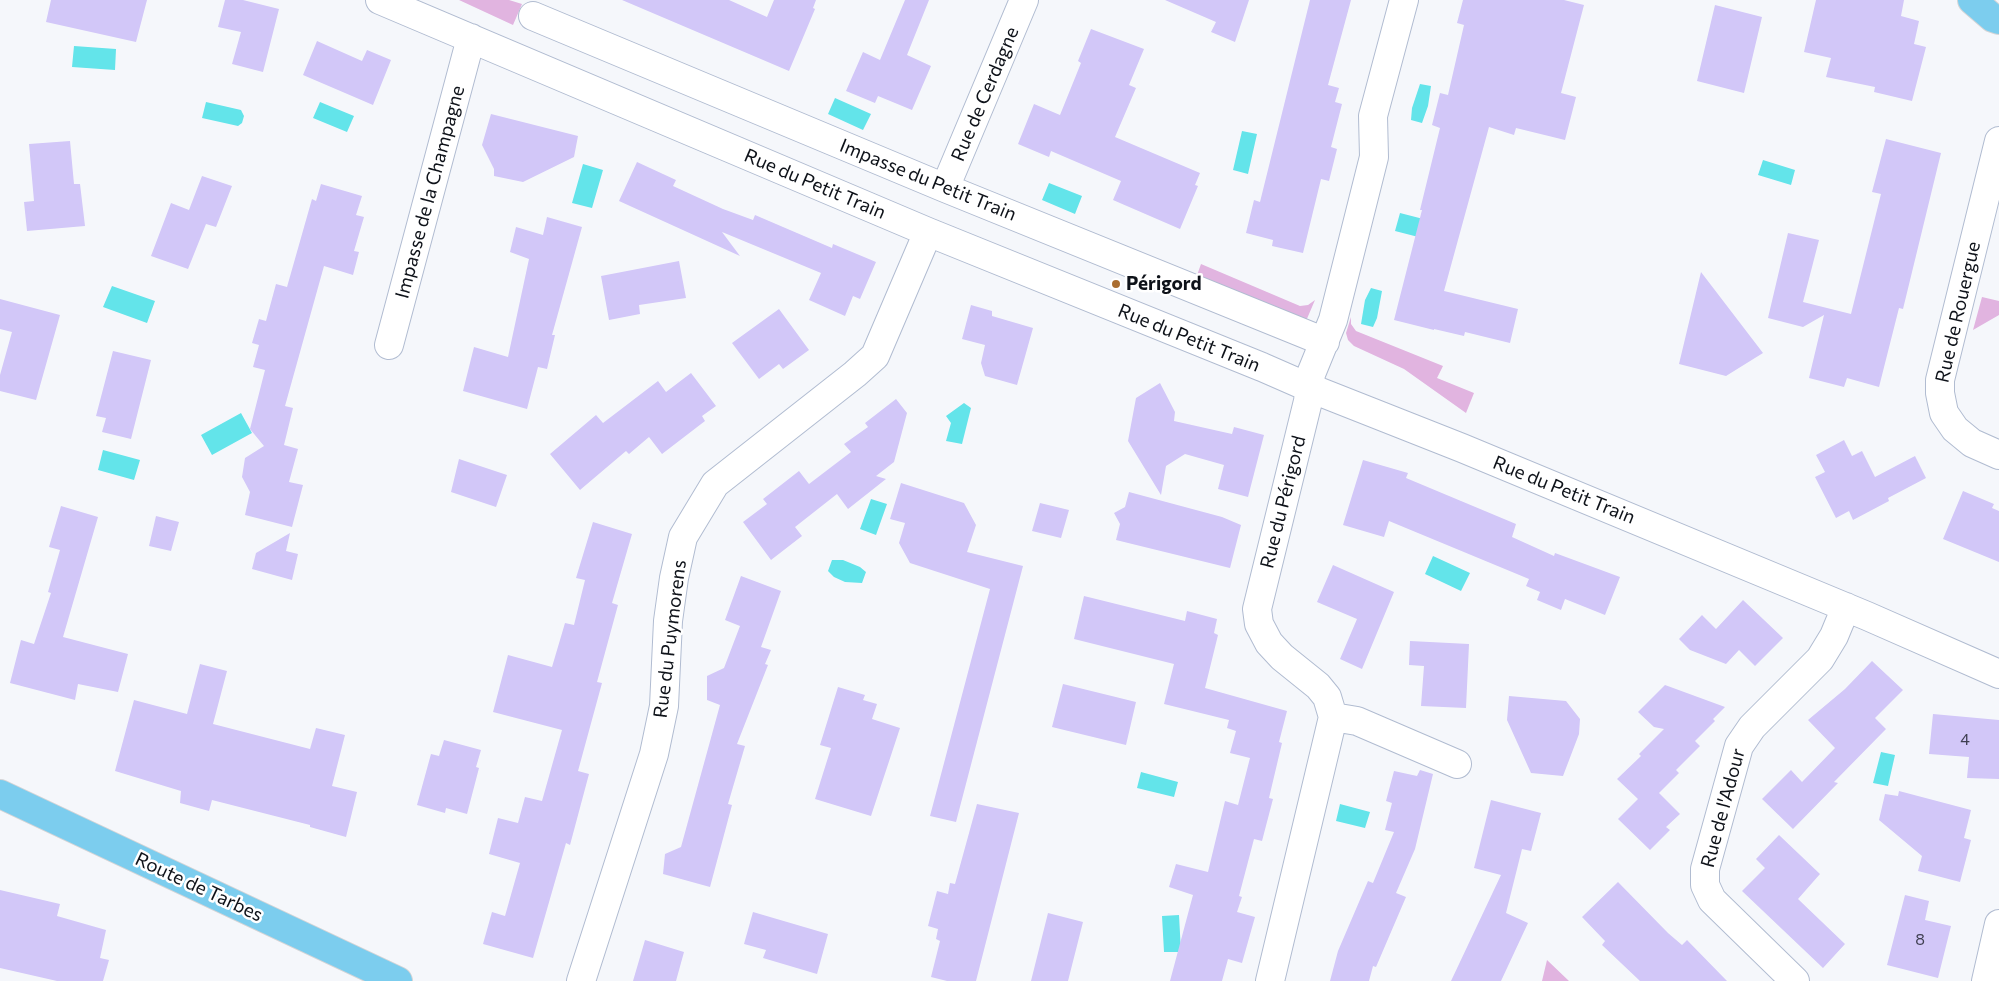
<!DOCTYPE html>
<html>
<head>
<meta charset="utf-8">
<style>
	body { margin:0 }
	canvas { display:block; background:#f5f7fb }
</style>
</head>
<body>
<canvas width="1999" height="981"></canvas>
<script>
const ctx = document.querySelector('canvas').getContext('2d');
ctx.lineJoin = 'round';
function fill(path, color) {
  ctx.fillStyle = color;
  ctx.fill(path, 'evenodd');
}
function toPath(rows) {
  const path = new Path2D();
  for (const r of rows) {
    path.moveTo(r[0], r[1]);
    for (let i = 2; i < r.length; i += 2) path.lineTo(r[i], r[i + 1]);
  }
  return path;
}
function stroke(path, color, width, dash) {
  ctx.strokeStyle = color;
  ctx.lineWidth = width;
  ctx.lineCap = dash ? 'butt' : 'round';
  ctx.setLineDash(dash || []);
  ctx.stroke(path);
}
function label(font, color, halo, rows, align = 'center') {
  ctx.font = font + ' Commissioner,sans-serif';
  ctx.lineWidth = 5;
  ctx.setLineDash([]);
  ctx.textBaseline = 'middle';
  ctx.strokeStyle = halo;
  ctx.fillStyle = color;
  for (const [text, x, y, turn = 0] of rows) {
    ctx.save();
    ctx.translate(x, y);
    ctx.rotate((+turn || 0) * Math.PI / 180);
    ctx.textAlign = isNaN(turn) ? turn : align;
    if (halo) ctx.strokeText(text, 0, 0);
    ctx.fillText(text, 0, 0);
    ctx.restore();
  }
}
const green = toPath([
	[459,0,509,0,522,4,513,25],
	[1201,264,1300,306,1308,305,1315,300,1306,321,1196,278],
	[1982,297,1999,301,1999,315,1973,330],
	[1351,317,1351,324,1356,331,1443,366,1437,378,1474,393,1466,413,1404,369,1354,346,1348,340,1346,333],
	[1547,960,1569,981,1542,981]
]);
const water = toPath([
	[74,46,116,49,115,70,72,67],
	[1420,84,1431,86,1428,106,1422,123,1411,120,1412,108],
	[835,98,871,114,863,130,828,114],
	[206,102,241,110,244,116,242,123,238,126,202,118],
	[320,102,354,116,347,132,313,118],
	[1242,131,1257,134,1248,174,1233,170],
	[1763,160,1795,170,1791,185,1758,175],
	[583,164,603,170,592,208,572,203],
	[1049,183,1082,196,1075,214,1042,200],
	[1400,213,1435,222,1430,240,1395,231],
	[112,286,155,301,147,323,103,307],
	[1371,288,1382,291,1377,318,1373,327,1361,324,1365,300],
	[964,403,971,408,962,444,946,441,951,423,946,416],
	[241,413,252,433,212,455,201,435],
	[103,450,140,460,134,480,98,470],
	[871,499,887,504,876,535,860,529],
	[1433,556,1470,573,1461,591,1425,574],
	[832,560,843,560,860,567,866,572,862,583,845,582,834,577,828,571],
	[1881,752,1895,755,1888,786,1873,783],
	[1141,772,1178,782,1174,797,1137,788],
	[1340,804,1370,812,1365,828,1336,821],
	[1179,915,1181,952,1164,952,1162,916]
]);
const building = toPath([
	[51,0,147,0,136,42,46,22],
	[225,0,243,0,279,9,263,72,232,64,241,32,218,27],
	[622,0,729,0,767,17,774,0,816,0,813,8,815,9,789,71],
	[905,0,929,0,907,55,931,66,912,110,878,96,875,103,846,91,863,52,880,60],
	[1165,0,1249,0,1235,42,1211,32,1216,22],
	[1310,0,1351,0,1328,85,1339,88,1335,102,1342,104,1331,147,1337,149,1329,181,1321,179,1303,253,1272,246,1273,240,1246,233,1254,200,1260,202],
	[1463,0,1564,0,1584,5,1561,93,1576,97,1565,140,1516,128,1514,135,1489,127,1444,291,1518,309,1510,343,1465,332,1464,336,1434,329,1434,330,1394,320,1422,210,1420,210,1440,128,1432,125,1440,93,1448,95,1464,25,1457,23],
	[1816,0,1904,0,1901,16,1919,21,1914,44,1926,47,1912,101,1874,92,1875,87,1826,77,1831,58,1804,52],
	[1715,5,1762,17,1744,93,1697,81],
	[1091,29,1144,49,1129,85,1136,88,1115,137,1200,173,1195,185,1198,186,1180,229,1113,200,1121,181,1051,151,1049,157,1018,144,1034,104,1060,115,1081,63,1078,61],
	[317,41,362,61,367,50,391,60,373,105,303,75],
	[491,114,578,136,574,157,523,182,494,176,494,169,482,145],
	[1886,139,1941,153,1903,309,1899,308,1879,387,1847,378,1844,387,1809,378,1824,315,1803,327,1768,318,1788,233,1819,240,1803,302,1851,314,1881,194,1872,192],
	[70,141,74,184,80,184,85,226,27,231,24,202,34,201,29,144],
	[637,162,676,180,673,186,723,209,753,220,755,215,832,248,833,244,876,262,860,299,853,296,845,316,809,300,821,273,722,232,740,256,619,201],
	[202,176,232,186,216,227,206,224,188,269,151,256,171,203,189,210],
	[321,184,362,196,356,215,364,217,354,251,359,252,353,275,324,266,285,406,293,408,284,445,298,449,289,482,303,485,292,527,245,515,250,492,242,477,245,458,264,446,250,429,265,370,253,367,259,345,252,343,259,319,266,321,276,284,287,287,312,199,316,201],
	[547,217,582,227,552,335,555,335,547,369,538,367,527,409,463,391,474,347,508,357,529,259,510,252,516,227,543,235],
	[679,261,686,298,639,305,640,314,609,320,601,276],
	[1701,272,1763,353,1726,376,1679,364],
	[0,299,60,315,36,400,0,391,0,375,12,332,0,329],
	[971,305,992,311,992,316,1033,328,1017,385,985,376,981,363,985,345,962,339],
	[779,309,809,350,783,369,779,364,759,379,732,343],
	[113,351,151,360,131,439,102,432,106,418,96,416],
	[691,373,716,406,702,416,705,421,662,454,649,437,629,454,626,451,580,490,550,454,596,415,603,423,658,381,666,392],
	[1160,383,1175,412,1174,421,1232,434,1234,427,1264,435,1248,497,1218,489,1224,465,1185,454,1166,466,1161,495,1128,441,1136,398],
	[896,399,907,413,894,462,876,476,886,479,848,509,837,494,795,527,802,536,771,560,743,522,767,504,763,499,799,471,809,484,851,452,844,444,868,427,865,423],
	[1844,440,1852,456,1862,451,1875,477,1915,456,1926,478,1888,498,1889,501,1853,520,1849,511,1836,518,1815,477,1825,472,1816,455],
	[459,459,507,475,496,507,451,492],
	[1363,460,1408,473,1406,478,1516,524,1512,537,1554,556,1555,553,1620,577,1605,615,1565,599,1561,610,1537,600,1540,592,1526,586,1529,579,1389,521,1384,537,1343,525],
	[901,483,964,503,976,525,967,552,1023,566,956,822,930,816,990,589,910,563,899,543,905,523,890,519],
	[1963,491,1994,504,1992,508,1999,511,1999,562,1943,539],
	[1129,492,1222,517,1241,525,1230,568,1116,540,1120,524,1114,513,1125,507],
	[1040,503,1069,510,1061,538,1032,531],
	[61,506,98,517,63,637,128,654,118,692,78,684,75,700,10,683,21,640,34,644,51,593,48,592,60,550,49,547],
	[156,516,179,522,171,551,149,546],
	[593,522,632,534,612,603,618,605,597,682,602,683,578,771,589,774,570,845,566,843,533,958,483,944,492,912,505,916,520,863,489,854,498,818,518,823,525,797,542,801,562,730,493,712,508,655,552,667,565,623,574,625,585,580,576,578],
	[290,533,286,551,298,554,292,580,252,569,256,553],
	[1333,565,1394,592,1362,669,1340,659,1357,619,1317,602],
	[741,576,781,591,761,647,771,650,765,664,768,665,737,744,745,746,728,804,732,805,710,887,663,874,665,854,681,847,720,705,707,700,707,676,724,668,740,626,725,620],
	[1084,596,1185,621,1187,611,1217,619,1214,633,1218,635,1205,688,1287,711,1279,742,1282,743,1269,798,1273,799,1262,841,1254,839,1239,896,1242,897,1237,912,1255,917,1242,963,1228,959,1222,981,1170,981,1193,895,1169,887,1176,864,1208,872,1225,801,1238,805,1250,758,1230,753,1236,731,1227,728,1229,720,1164,704,1174,664,1074,639],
	[1743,600,1783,638,1755,666,1739,650,1726,664,1690,650,1679,639,1702,615,1716,629],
	[1410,641,1469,644,1466,708,1421,706,1424,666,1409,665],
	[1872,661,1903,690,1875,718,1886,729,1834,782,1838,783,1793,829,1762,799,1791,770,1802,782,1835,748,1808,720,1845,689],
	[200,664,227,671,213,724,310,749,316,728,345,735,332,786,357,792,346,837,310,827,310,825,212,800,209,811,180,803,181,791,115,771,134,700,187,714],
	[1063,684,1136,702,1126,745,1052,727],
	[1665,685,1725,707,1713,719,1715,721,1695,741,1700,746,1676,770,1679,773,1659,793,1680,814,1666,827,1670,830,1650,850,1618,819,1638,799,1617,779,1641,756,1639,754,1664,729,1654,727,1638,712],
	[838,687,865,695,863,700,877,704,872,719,900,728,871,816,815,799,831,748,820,745],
	[1509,696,1566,701,1580,719,1579,734,1563,776,1531,773,1507,720],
	[1933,714,1999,720,1999,779,1967,778,1969,757,1929,754],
	[444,740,481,750,476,767,479,768,467,814,446,808,445,813,417,805,431,754,439,756],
	[1420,770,1433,774,1415,849,1396,893,1406,897,1376,967,1373,966,1369,981,1330,981,1338,951,1368,881,1373,883,1394,832,1385,830,1392,803,1386,801,1394,771,1417,776],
	[1899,791,1971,810,1964,838,1971,840,1960,882,1918,871,1922,856,1879,820,1885,794,1898,796],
	[1491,800,1541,813,1531,851,1522,849,1506,913,1528,923,1501,981,1451,981,1501,875,1474,868],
	[977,804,1019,813,976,981,947,981,931,977,940,941,936,939,938,929,928,926,937,891,948,894,950,883,955,884],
	[1779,835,1820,874,1798,899,1845,944,1823,968,1742,891,1765,868,1756,859],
	[1618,882,1668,933,1682,945,1687,940,1727,981,1640,981,1602,945,1605,941,1582,917],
	[0,890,60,904,57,916,106,930,100,958,109,960,103,981,57,981,0,968],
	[1905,895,1929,901,1925,920,1951,926,1938,978,1887,965],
	[753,912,828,934,817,974,763,958,766,950,744,944],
	[1048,913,1083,922,1068,981,1031,981],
	[645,940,684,952,676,981,633,981]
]);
const minor = toPath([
	[380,0,928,232,1262,367,1310,388,1462,448,1867,616,1999,674],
	[533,16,945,188,1325,342],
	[1999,141,1940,380,1940,393,1944,413,1955,429,1972,443,1999,455],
	[945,188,1024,0],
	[389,345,471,38],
	[1333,717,1357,721,1457,764],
	[581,981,654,754,664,706,668,621,674,578,683,537,715,484,855,374,875,356,928,232],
	[1270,981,1333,717,1327,697,1318,686,1282,657,1269,643,1259,624,1257,609,1308,401,1311,374,1333,320,1374,157,1373,116,1404,0],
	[1795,981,1712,900,1705,885,1705,869,1739,746,1752,727,1820,659,1834,636,1846,607],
	[1986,981,1999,924]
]);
const major = toPath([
	[1972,0,1993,18,1999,20],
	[0,794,398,981]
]);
const markers = [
	[1116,284,5,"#a96d30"]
];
const numberNames = [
	["4",1965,740],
	["8",1920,940]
];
const streetNames = [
	["Rue de Cerdagne",985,94,-67],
	["Impasse du Petit Train",928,180,22],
	["Rue du Petit Train",815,184,23],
	["Impasse de la Champagne",430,192,-75],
	["Rue de Rouergue",1958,312,-77],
	["Rue du Petit Train",1189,338,22],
	["Rue du Petit Train",1564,490,22],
	["Rue du Périgord",1283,502,-76],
	["Rue du Puymorens",670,639,-83],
	["Rue de l'Adour",1723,808,-75],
	["Route de Tarbes",199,887,25]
];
const poiNames = [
	["Périgord",1126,284]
];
fill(green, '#e1b4e0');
fill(water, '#63e4ea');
fill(building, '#d2c7f8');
stroke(minor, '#b1bcd1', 30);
stroke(major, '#d4d4d6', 30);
stroke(minor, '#fff', 28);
stroke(major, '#7ccdee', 28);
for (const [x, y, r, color] of markers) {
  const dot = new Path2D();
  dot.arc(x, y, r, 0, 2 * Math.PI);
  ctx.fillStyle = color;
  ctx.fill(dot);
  stroke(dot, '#fff', 2);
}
label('16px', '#3f3f51', null, numberNames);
label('19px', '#0e1219', '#fff', streetNames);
label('bold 19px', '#0e1219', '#fff', poiNames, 'left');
</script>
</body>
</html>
